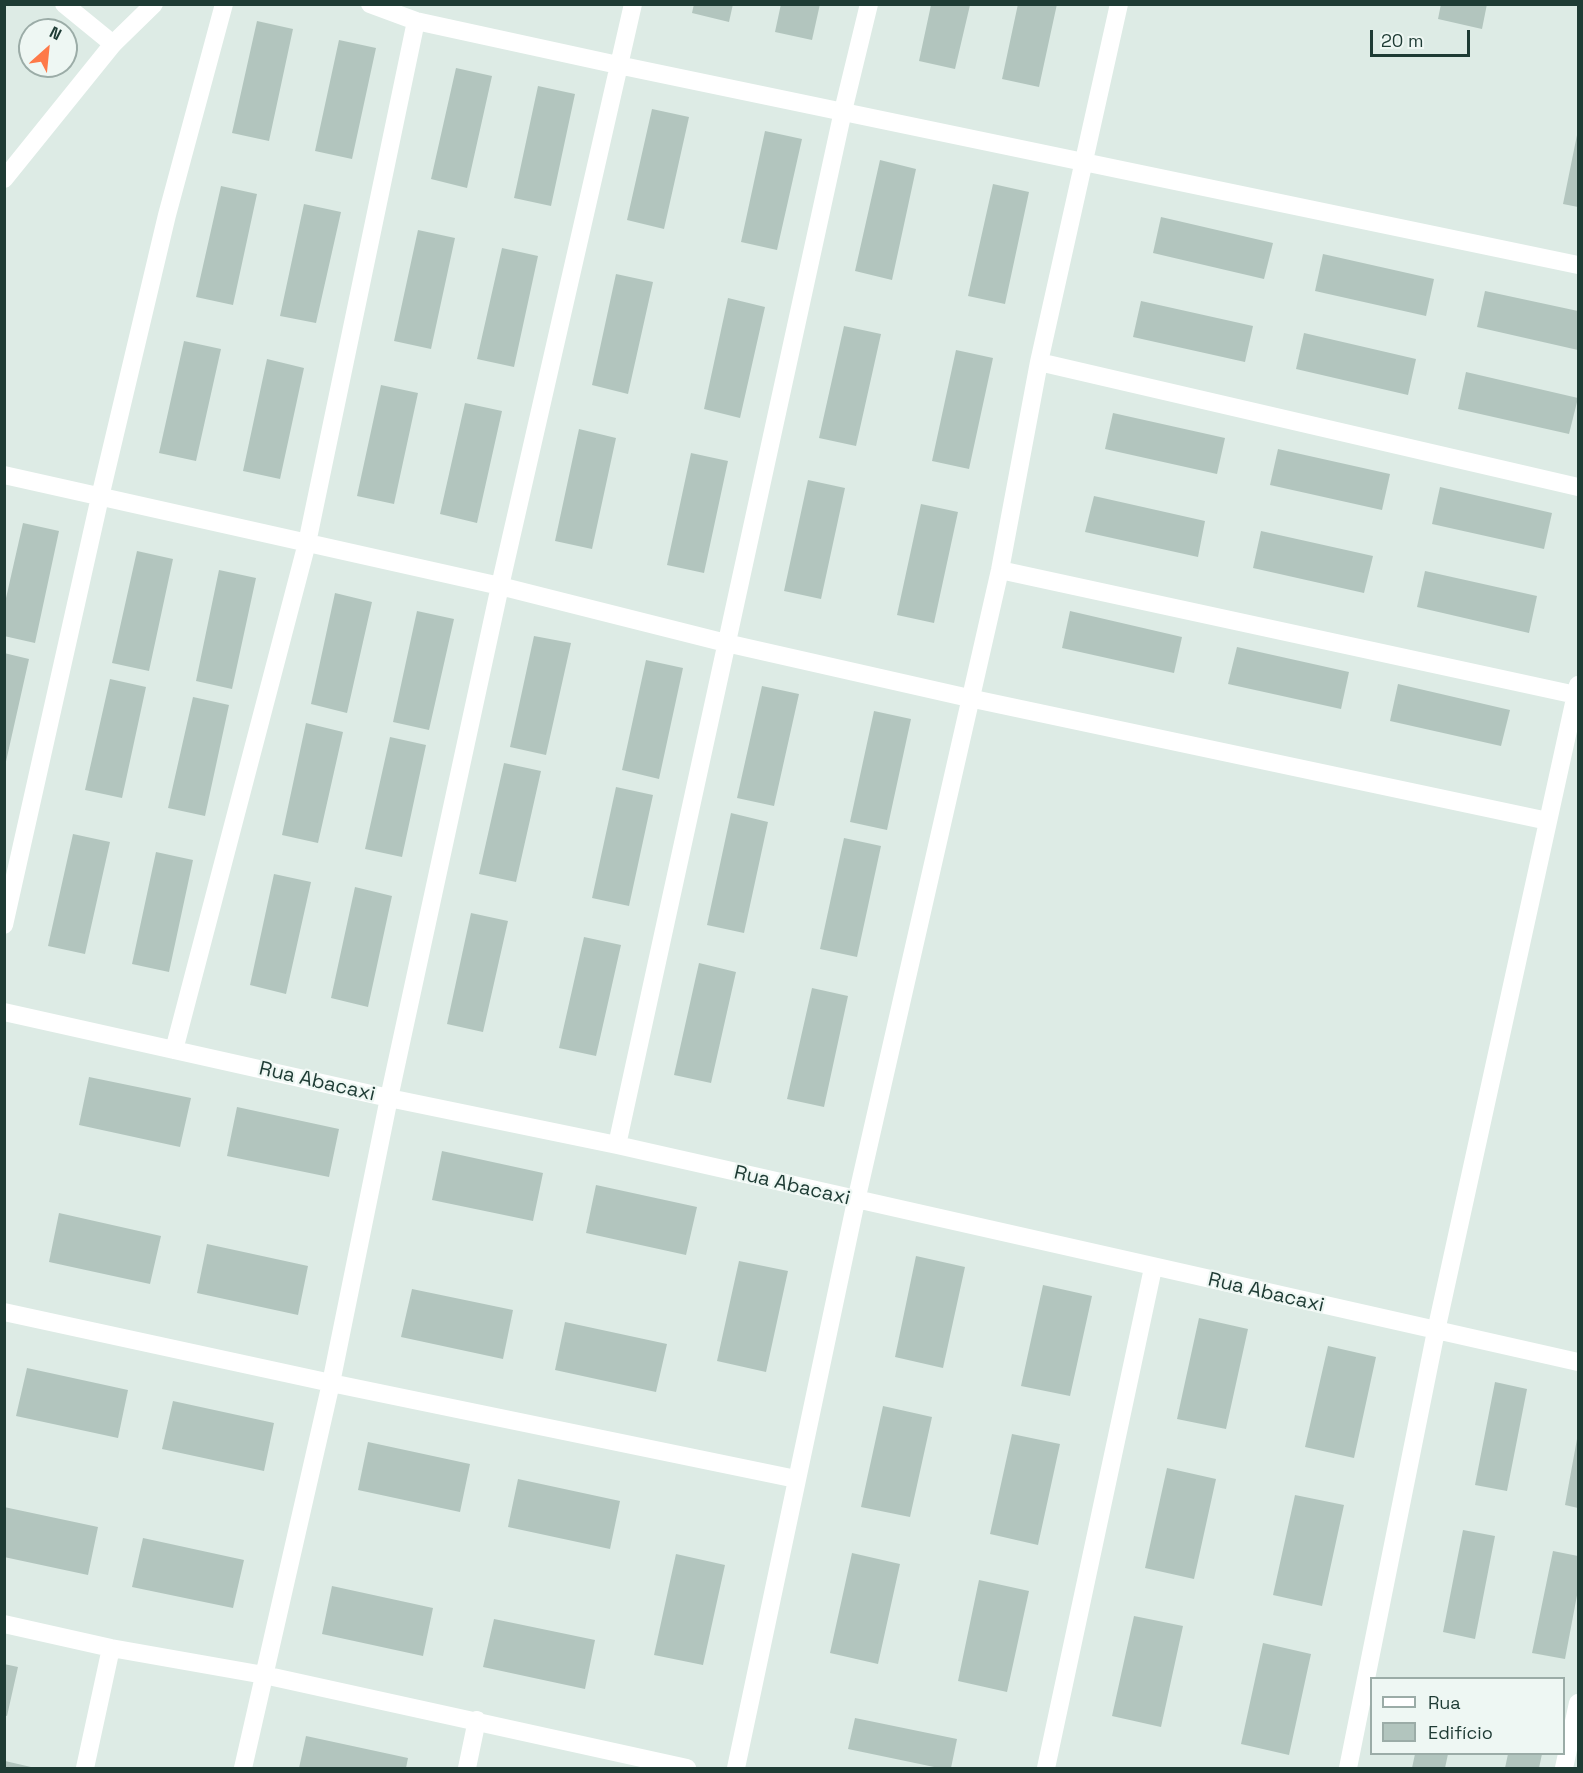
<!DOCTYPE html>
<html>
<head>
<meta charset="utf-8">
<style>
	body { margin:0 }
	#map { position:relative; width:1583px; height:1773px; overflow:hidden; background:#ddebe5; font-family:"Space Grotesk",sans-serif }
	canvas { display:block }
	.frame { position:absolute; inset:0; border:6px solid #1e3b34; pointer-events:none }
	.legend { position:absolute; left:1370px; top:1677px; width:195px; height:78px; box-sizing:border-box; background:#eef7f3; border:2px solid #9baca7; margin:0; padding:8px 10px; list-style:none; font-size:18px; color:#1e3b34 }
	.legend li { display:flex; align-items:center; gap:12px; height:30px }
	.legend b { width:30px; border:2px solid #9baca7 }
	.north { position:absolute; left:18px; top:18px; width:60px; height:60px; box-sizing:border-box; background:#eef7f3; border:2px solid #9baca7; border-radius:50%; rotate:27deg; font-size:16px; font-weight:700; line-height:24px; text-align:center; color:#1e3b34 }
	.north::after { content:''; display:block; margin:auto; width:21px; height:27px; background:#fe7948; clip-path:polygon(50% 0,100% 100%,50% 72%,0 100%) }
	.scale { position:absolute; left:1370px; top:30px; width:100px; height:27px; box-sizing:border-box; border:3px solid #1e3b34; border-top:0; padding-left:8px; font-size:18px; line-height:21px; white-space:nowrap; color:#1e3b34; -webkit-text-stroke:4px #eef7f3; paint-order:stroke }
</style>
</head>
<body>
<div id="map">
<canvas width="1583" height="1773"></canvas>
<div class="frame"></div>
<ul class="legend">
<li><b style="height:8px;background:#fff"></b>Rua</li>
<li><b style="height:16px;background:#b2c5be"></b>Edifício</li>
</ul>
<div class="north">N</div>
<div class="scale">20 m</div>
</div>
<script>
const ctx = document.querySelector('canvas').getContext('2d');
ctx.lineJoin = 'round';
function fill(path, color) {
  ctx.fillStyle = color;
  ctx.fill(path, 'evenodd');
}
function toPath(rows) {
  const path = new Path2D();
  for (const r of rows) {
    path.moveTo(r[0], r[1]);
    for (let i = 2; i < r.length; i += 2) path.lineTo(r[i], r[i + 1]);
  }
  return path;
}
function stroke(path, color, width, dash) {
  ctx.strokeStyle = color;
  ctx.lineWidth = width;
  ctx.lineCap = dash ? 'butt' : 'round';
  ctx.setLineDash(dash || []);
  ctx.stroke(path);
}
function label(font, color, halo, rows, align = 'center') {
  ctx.font = font + ' "Space Grotesk",sans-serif';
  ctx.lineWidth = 4.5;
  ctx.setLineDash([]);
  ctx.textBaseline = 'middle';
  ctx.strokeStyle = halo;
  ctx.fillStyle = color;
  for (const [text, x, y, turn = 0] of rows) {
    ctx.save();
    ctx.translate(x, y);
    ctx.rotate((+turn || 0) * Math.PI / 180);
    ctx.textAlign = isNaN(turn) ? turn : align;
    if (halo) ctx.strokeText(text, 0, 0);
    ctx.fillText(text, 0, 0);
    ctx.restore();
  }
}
const building = toPath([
	[694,4,733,4,729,22,692,13],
	[781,4,820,4,812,40,775,32],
	[1018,4,1057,4,1039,87,1002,79],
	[1441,4,1487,4,1482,29,1438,19],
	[931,5,970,5,955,69,919,61],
	[257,21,293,29,269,141,232,133],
	[339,40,376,48,352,159,315,151],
	[456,68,492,76,467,188,431,179],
	[538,86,575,94,551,206,514,198],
	[652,109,689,117,664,229,627,220],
	[765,131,802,139,777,250,741,242],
	[1577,135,1578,135,1578,207,1563,204],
	[880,160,916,169,892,280,855,271],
	[993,184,1029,192,1005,304,968,296],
	[221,186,257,194,233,305,196,297],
	[304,204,341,212,316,323,280,316],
	[1161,217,1273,243,1264,279,1153,253],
	[418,230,455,238,431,349,394,341],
	[502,248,538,256,514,367,477,359],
	[1323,254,1434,279,1426,316,1315,291],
	[616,274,653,282,628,394,592,385],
	[1485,291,1578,311,1578,350,1477,327],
	[728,298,765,307,740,418,704,409],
	[1141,301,1253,326,1245,362,1133,337],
	[844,326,881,334,856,446,819,438],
	[1304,333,1416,359,1408,395,1296,369],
	[184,341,221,349,196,461,159,453],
	[956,350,993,358,969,469,932,461],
	[267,359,304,368,280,479,243,471],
	[1466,372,1578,398,1569,434,1458,409],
	[381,385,418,393,394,504,357,496],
	[465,403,502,411,477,523,440,514],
	[1113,413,1225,438,1217,474,1105,449],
	[579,429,616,438,592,549,555,541],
	[1278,449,1390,474,1382,510,1270,485],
	[691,453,728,461,704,573,667,565],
	[808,480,845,488,821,599,784,591],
	[1440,487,1552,513,1544,549,1432,524],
	[1094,496,1205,521,1198,557,1085,532],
	[921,504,958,512,934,623,897,615],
	[23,523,59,531,35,643,4,636,4,607],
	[1261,531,1373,556,1364,593,1253,568],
	[137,551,173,559,149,671,112,663],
	[219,570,256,578,232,689,196,681],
	[1425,571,1537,596,1529,633,1417,607],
	[335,593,372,602,347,713,311,704],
	[417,611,454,619,429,730,393,722],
	[1070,611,1182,637,1174,673,1062,648],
	[534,636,571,643,546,755,510,747],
	[1237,647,1349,672,1341,709,1228,684],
	[4,653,29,659,5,766,4,766],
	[646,660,683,668,659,779,622,770],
	[110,679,146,687,122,798,85,790],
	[1398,684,1510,710,1501,746,1390,721],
	[762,686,799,694,774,806,737,798],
	[193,697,229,705,205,816,168,808],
	[874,711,911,719,887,830,850,822],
	[306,723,343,732,318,843,282,835],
	[390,737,426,745,402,857,365,849],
	[504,763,541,771,516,882,479,874],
	[616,787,653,795,629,906,592,898],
	[731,813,768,822,744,933,707,925],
	[73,834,110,842,85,954,48,946],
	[844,838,881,846,857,957,820,949],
	[156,852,193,860,169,972,132,964],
	[274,874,311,882,286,994,250,985],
	[355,887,392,896,368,1007,331,998],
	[471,913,508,921,483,1032,447,1024],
	[584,937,621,945,596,1056,559,1048],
	[699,963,736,972,711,1083,674,1075],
	[812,988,848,996,824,1107,787,1099],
	[89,1077,191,1098,180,1147,79,1125],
	[237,1107,339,1129,329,1177,227,1156],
	[442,1151,543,1173,533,1221,432,1200],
	[596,1185,697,1207,686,1255,586,1233],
	[59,1213,161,1236,150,1284,49,1262],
	[207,1244,308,1266,298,1315,197,1293],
	[916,1256,965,1267,943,1368,895,1357],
	[739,1261,788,1271,766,1372,717,1361],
	[1043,1285,1092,1296,1070,1396,1021,1386],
	[412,1289,513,1310,503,1359,401,1337],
	[1199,1318,1248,1329,1226,1429,1177,1419],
	[565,1322,667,1344,656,1392,555,1370],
	[1328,1346,1376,1357,1354,1458,1305,1447],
	[27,1368,128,1390,118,1438,16,1416],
	[1495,1382,1527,1389,1507,1491,1475,1485],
	[173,1401,274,1423,264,1471,162,1449],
	[883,1406,932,1417,910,1517,861,1507],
	[1012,1434,1060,1444,1038,1545,990,1534],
	[1577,1439,1578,1439,1578,1508,1565,1505],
	[368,1442,470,1464,460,1512,358,1490],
	[1167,1468,1216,1479,1194,1579,1145,1568],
	[518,1479,620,1501,610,1549,508,1527],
	[1295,1495,1344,1505,1322,1606,1273,1595],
	[4,1507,98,1527,88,1575,4,1557],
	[1463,1530,1495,1536,1475,1639,1443,1632],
	[143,1538,244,1560,233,1608,132,1587],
	[1553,1551,1578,1556,1578,1590,1565,1659,1532,1653],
	[852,1553,900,1564,878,1664,830,1653],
	[676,1554,725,1565,703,1665,654,1655],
	[979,1580,1029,1591,1007,1692,958,1681],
	[332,1586,433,1608,423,1656,322,1634],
	[1134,1616,1183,1626,1161,1727,1112,1716],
	[494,1619,595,1640,585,1689,483,1667],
	[1263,1643,1311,1654,1289,1755,1241,1744],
	[4,1664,18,1667,7,1716,4,1715],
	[855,1718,957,1739,951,1768,939,1768,848,1749],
	[306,1736,408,1758,406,1768,299,1768],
	[1415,1754,1448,1754,1445,1768,1412,1768],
	[1508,1754,1542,1754,1539,1768,1505,1768],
	[5,1761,31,1767,30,1768,5,1768]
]);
const street = toPath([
	[64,4,113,44],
	[370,4,416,21,618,65,1578,265],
	[1039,362,1578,487],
	[4,475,500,586,726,643,969,698,1548,821],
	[1000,570,1576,695],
	[4,925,100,497,167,215,224,4],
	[4,1012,389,1098,617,1145,1578,1362],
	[174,1050,307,543,416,21],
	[617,1145,843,111,869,4],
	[4,1312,331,1383,796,1479],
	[4,1624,111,1648,264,1675,687,1768],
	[85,1768,111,1648],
	[243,1768,331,1383,389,1098,500,586,633,4],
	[467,1768,477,1720],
	[736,1768,856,1201,1000,570,1039,362,1119,4],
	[1046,1768,1153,1268],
	[1348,1768,1436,1331,1578,685],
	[1564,1768,1578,1703]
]);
const secondary = toPath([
	[4,179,113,44,154,4]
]);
const streetNames = [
	["Rua Abacaxi",317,1082,13],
	["Rua Abacaxi",792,1186,13],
	["Rua Abacaxi",1266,1293,13]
];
fill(building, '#b2c5be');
stroke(street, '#fff', 18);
stroke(secondary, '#fff', 18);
label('20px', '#1e3b34', '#eef7f3', streetNames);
</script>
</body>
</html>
